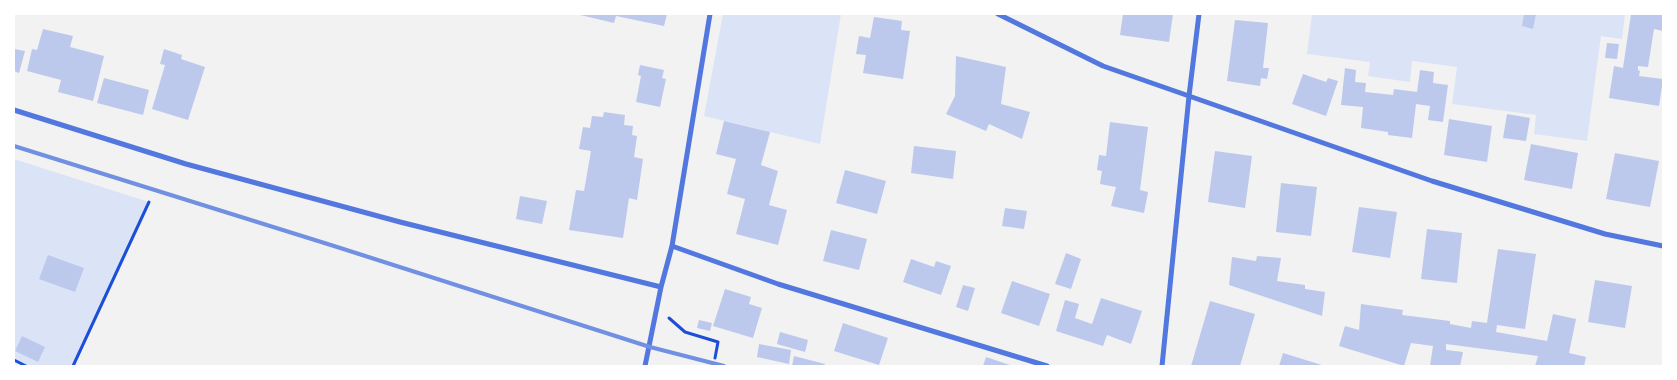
<!DOCTYPE html>
<html>
<head>
<meta charset="utf-8">
<style>
	body { margin:0 }
	#map { position:relative; width:1677px; height:380px; overflow:hidden; background:#f2f2f2; font-family:Raleway,sans-serif }
	canvas { display:block }
	.frame { position:absolute; inset:0; border:15px solid #fff; pointer-events:none }
</style>
</head>
<body>
<div id="map">
<canvas width="1677" height="380"></canvas>
<div class="frame"></div>
</div>
<script>
const ctx = document.querySelector('canvas').getContext('2d');
ctx.lineJoin = 'round';
function fill(path, color) {
  ctx.fillStyle = color;
  ctx.fill(path, 'evenodd');
}
function toPath(rows) {
  const path = new Path2D();
  for (const r of rows) {
    path.moveTo(r[0], r[1]);
    for (let i = 2; i < r.length; i += 2) path.lineTo(r[i], r[i + 1]);
  }
  return path;
}
function stroke(path, color, width, dash) {
  ctx.strokeStyle = color;
  ctx.lineWidth = width;
  ctx.lineCap = dash ? 'butt' : 'round';
  ctx.setLineDash(dash || []);
  ctx.stroke(path);
}
const green = toPath([
	[723,14,841,14,820,144,704,116],
	[1312,14,1625,14,1622,39,1601,36,1587,141,1534,134,1536,115,1452,104,1457,67,1412,61,1410,82,1368,76,1370,62,1307,54],
	[14,159,149,202,73,366,26,366,14,360]
]);
const building = toPath([
	[576,14,667,14,664,26,616,16,614,23],
	[1123,14,1173,14,1169,42,1120,35],
	[1524,14,1536,14,1533,29,1522,26],
	[1631,14,1663,14,1663,31,1654,29,1648,67,1638,66,1638,70,1640,71,1639,76,1663,79,1659,106,1609,98,1614,66,1623,68],
	[874,17,902,21,901,30,910,31,903,79,863,73,866,55,856,54,859,36,870,38],
	[1235,20,1268,23,1263,68,1269,68,1267,79,1261,78,1260,86,1227,81],
	[43,29,73,36,70,47,104,56,93,101,58,92,61,80,27,71,32,49,37,50],
	[1607,43,1619,44,1617,59,1605,58],
	[14,49,25,51,19,73,14,71],
	[164,49,182,55,181,59,205,67,188,120,152,109,165,65,160,64],
	[956,56,1006,67,1001,104,1030,112,1022,139,989,124,986,131,946,114,955,96],
	[640,65,664,70,662,78,666,79,660,107,636,102,641,76,638,75],
	[1345,68,1356,70,1355,82,1366,83,1365,92,1393,95,1394,89,1417,92,1420,70,1434,72,1433,83,1448,85,1443,122,1428,120,1430,106,1416,104,1412,138,1388,135,1388,132,1361,128,1363,107,1341,105],
	[1303,74,1326,82,1328,78,1338,81,1326,116,1292,104],
	[104,78,149,90,143,115,97,103],
	[604,112,625,115,624,125,633,126,632,135,637,136,634,157,643,159,637,200,629,198,623,238,569,230,576,190,584,191,591,151,579,149,583,127,590,128,592,116,603,117],
	[1507,114,1530,118,1526,141,1503,138],
	[1449,119,1492,126,1487,162,1444,155],
	[724,121,770,132,761,165,778,171,769,205,787,210,778,245,736,234,745,199,727,194,736,159,716,154],
	[1110,122,1148,127,1140,190,1148,192,1144,213,1111,206,1116,187,1100,184,1102,171,1097,170,1099,155,1106,156],
	[1531,144,1578,153,1572,189,1524,180],
	[914,146,956,151,953,179,911,173],
	[1215,151,1252,156,1245,208,1208,202],
	[1615,153,1659,161,1650,207,1606,199],
	[845,170,886,181,877,214,836,203],
	[1281,183,1317,187,1311,236,1276,232],
	[520,196,547,201,542,224,516,219],
	[1359,207,1397,212,1390,258,1352,252],
	[1005,208,1027,211,1024,229,1002,226],
	[1427,229,1462,233,1457,283,1421,279],
	[831,230,867,239,859,270,823,261],
	[1498,249,1536,254,1525,329,1497,325,1496,332,1547,341,1553,314,1576,319,1569,353,1586,357,1584,366,1535,366,1538,356,1446,344,1446,350,1463,352,1460,366,1430,366,1433,346,1411,343,1404,366,1339,346,1345,326,1359,330,1361,304,1403,310,1402,315,1450,321,1450,324,1471,328,1472,321,1487,323],
	[1066,253,1081,259,1071,289,1055,284],
	[48,255,84,268,75,292,39,279],
	[1257,256,1281,258,1277,281,1305,285,1305,289,1325,292,1322,316,1229,285,1232,257,1256,261],
	[911,259,934,267,936,261,951,266,941,295,903,282],
	[1595,280,1632,286,1625,328,1588,322],
	[1012,281,1050,294,1039,326,1001,313],
	[963,285,975,288,968,311,956,307],
	[725,289,751,297,749,304,762,308,753,338,713,326],
	[1101,298,1142,311,1131,344,1107,335,1103,346,1056,331,1065,300,1079,304,1075,318,1092,324],
	[1210,301,1255,314,1240,366,1191,366],
	[699,320,712,323,710,331,697,328],
	[843,323,888,338,879,365,834,351],
	[780,332,808,340,805,352,777,344],
	[22,336,45,347,38,362,15,351],
	[759,344,791,350,789,364,757,357],
	[1283,353,1325,366,1279,366],
	[794,356,825,364,824,366,792,366],
	[986,357,1013,366,983,366]
]);
const path = toPath([
	[669,318,685,332,718,342,715,358],
	[14,360,26,366],
	[73,366,149,202]
]);
const minor = toPath([
	[998,14,1103,66,1189,96,1432,181,1605,234,1663,246],
	[14,110,186,164,400,222,661,287],
	[672,246,778,284,1047,366],
	[645,366,661,287,672,246,710,14],
	[1162,366,1189,96,1199,14]
]);
const rail = toPath([
	[14,146,334,246,650,347,724,366]
]);
fill(green, '#dbe4f7');
fill(building, '#bdc9ec');
stroke(path, '#1d4ed8', 3);
stroke(minor, '#5277de', 5);
stroke(rail, '#7290e2', 4);
</script>
</body>
</html>
